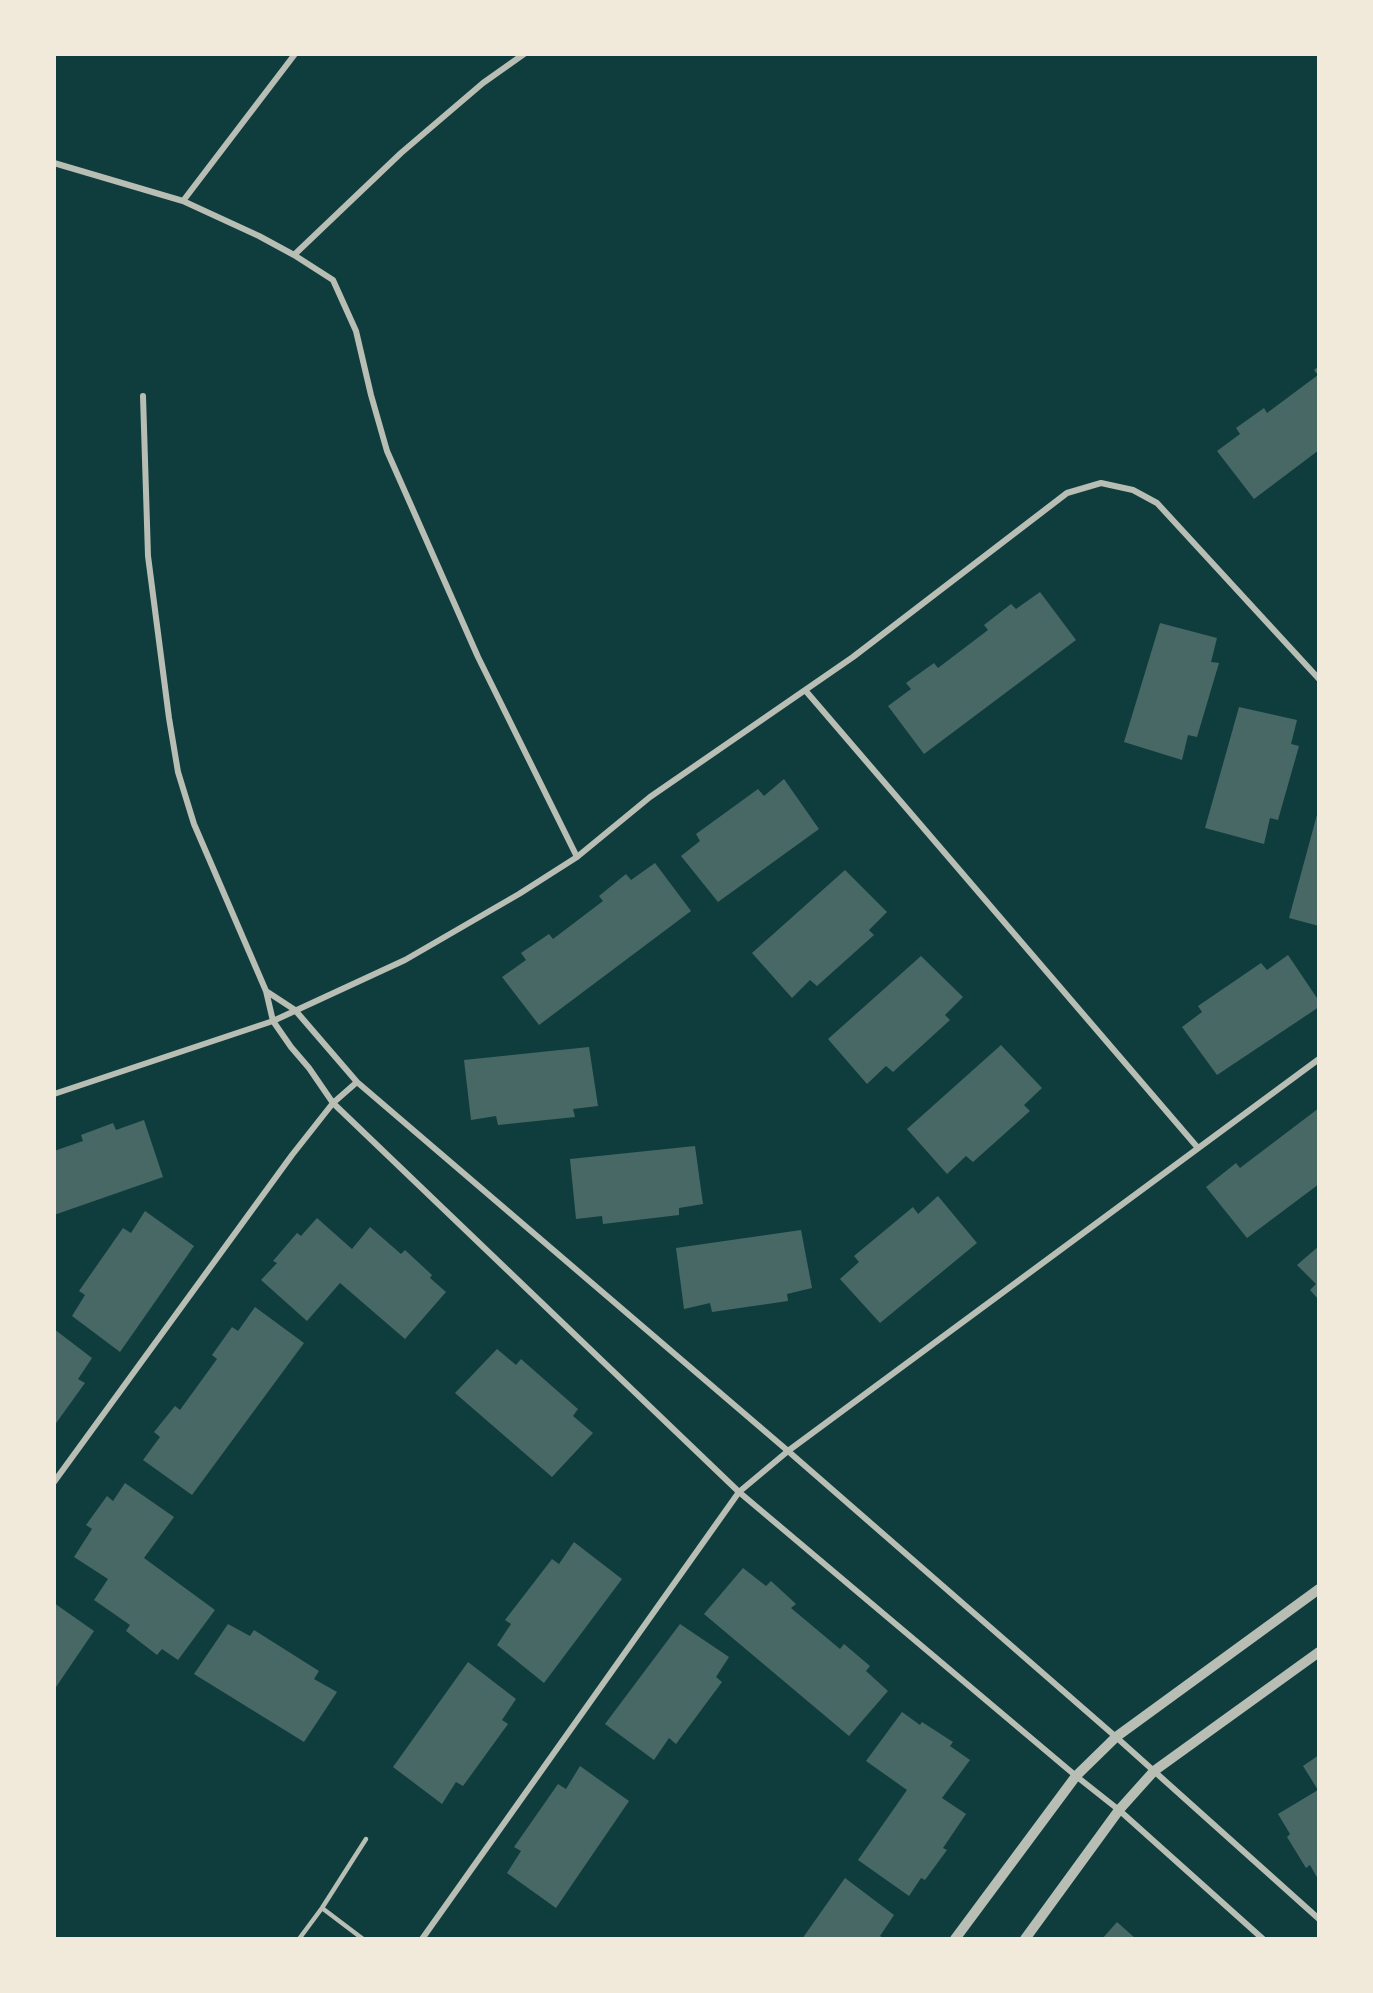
<!DOCTYPE html>
<html>
<head>
<meta charset="utf-8">
<style>
	body { margin:0 }
	#map { position:relative; width:1373px; height:1993px; overflow:hidden; background:#0f3d3e; font-family:"PT Sans",sans-serif }
	canvas { display:block }
	.frame { position:absolute; inset:0; border:56px solid #f1e9da; pointer-events:none }
</style>
</head>
<body>
<div id="map">
<canvas width="1373" height="1993"></canvas>
<div class="frame"></div>
</div>
<script>
const ctx = document.querySelector('canvas').getContext('2d');
ctx.lineJoin = 'round';
function fill(path, color) {
  ctx.fillStyle = color;
  ctx.fill(path, 'evenodd');
}
function toPath(rows) {
  const path = new Path2D();
  for (const r of rows) {
    path.moveTo(r[0], r[1]);
    for (let i = 2; i < r.length; i += 2) path.lineTo(r[i], r[i + 1]);
  }
  return path;
}
function stroke(path, color, width, dash) {
  ctx.strokeStyle = color;
  ctx.lineWidth = width;
  ctx.lineCap = dash ? 'butt' : 'round';
  ctx.setLineDash(dash || []);
  ctx.stroke(path);
}
const building = toPath([
	[1319,366,1319,450,1254,499,1217,451,1240,434,1236,428,1264,408,1267,413,1318,375,1314,370],
	[1040,592,1076,640,924,754,888,706,911,689,906,683,934,663,938,668,988,630,984,625,1011,604,1016,609],
	[1160,623,1217,638,1211,662,1219,663,1197,737,1188,735,1182,760,1124,742],
	[1239,707,1297,720,1291,744,1299,746,1278,820,1270,818,1264,844,1205,828],
	[784,779,819,829,718,902,681,856,700,841,696,834,758,789,764,796],
	[1318,811,1319,811,1319,926,1289,918],
	[655,863,691,911,539,1025,502,977,526,960,521,953,549,934,553,939,603,901,599,896,626,874,631,880],
	[845,870,887,912,869,930,874,935,817,986,810,980,792,998,752,953],
	[1288,955,1319,1001,1319,1007,1217,1075,1182,1027,1202,1012,1198,1006,1261,963,1267,970],
	[921,956,963,997,945,1015,950,1020,893,1072,886,1066,867,1084,828,1039],
	[1001,1045,1042,1088,1024,1105,1030,1111,973,1162,966,1156,947,1174,907,1129],
	[589,1047,598,1106,573,1109,575,1117,498,1125,496,1116,471,1120,464,1060],
	[1319,1108,1319,1184,1247,1238,1206,1187,1236,1163,1240,1168],
	[144,1120,163,1177,54,1215,54,1151,83,1141,81,1135,113,1123,116,1130],
	[695,1146,703,1204,679,1208,679,1215,603,1224,602,1216,576,1219,570,1159],
	[938,1196,977,1243,880,1323,840,1279,859,1262,854,1256,913,1207,918,1214],
	[145,1211,194,1246,120,1352,72,1316,85,1295,79,1291,123,1228,131,1233],
	[317,1218,352,1249,370,1227,401,1254,405,1250,432,1275,430,1278,446,1292,405,1339,340,1283,307,1321,261,1280,277,1263,273,1261,297,1233,301,1236],
	[801,1230,812,1288,787,1294,788,1301,712,1312,710,1303,684,1309,676,1248],
	[1319,1246,1319,1300,1310,1290,1316,1284,1297,1265],
	[255,1307,304,1343,192,1495,143,1460,160,1437,154,1432,175,1406,180,1410,217,1359,212,1355,232,1327,238,1331],
	[54,1329,92,1358,78,1379,85,1383,54,1426],
	[497,1349,516,1365,521,1359,578,1409,573,1416,593,1433,552,1477,455,1393],
	[125,1483,174,1517,144,1558,215,1610,178,1660,162,1649,157,1655,126,1631,130,1625,94,1600,108,1579,74,1557,92,1529,86,1525,107,1496,113,1501],
	[574,1542,622,1579,544,1683,497,1645,511,1624,505,1620,552,1559,559,1564],
	[743,1568,766,1586,771,1581,796,1604,791,1608,840,1649,844,1644,870,1666,866,1671,888,1691,849,1736,704,1614],
	[54,1603,94,1631,54,1690],
	[228,1624,250,1636,254,1630,319,1671,314,1679,337,1692,304,1742,194,1674],
	[680,1624,729,1657,716,1677,722,1682,676,1744,669,1738,654,1760,605,1724],
	[468,1662,516,1699,502,1720,508,1724,463,1786,456,1782,442,1804,393,1767],
	[902,1712,920,1725,922,1722,953,1742,950,1746,970,1760,942,1798,966,1814,943,1848,947,1850,925,1880,921,1878,909,1896,858,1860,907,1790,866,1761],
	[1319,1755,1319,1881,1310,1865,1306,1868,1287,1837,1290,1834,1278,1814,1318,1790,1303,1766],
	[580,1766,629,1801,556,1908,507,1873,521,1851,514,1847,558,1784,566,1789],
	[845,1878,894,1915,880,1936,885,1939,802,1939],
	[1117,1922,1136,1939,1102,1939]
]);
const service = toPath([
	[322,1908,363,1939],
	[299,1939,322,1908,366,1839]
]);
const minor = toPath([
	[54,163,183,201,259,236,294,255,333,280,356,331,371,395,387,451,478,657,577,857],
	[183,201,295,54],
	[294,255,401,153,483,83,524,54],
	[143,396,148,556,169,718,178,772,194,824,266,991,273,1021,291,1047,309,1068,333,1103,739,1492,1076,1776,1119,1810,1263,1939],
	[805,690,1198,1148],
	[266,991,295,1010,357,1082,788,1451,1116,1737,1319,1919],
	[54,1094,273,1021,405,960,519,894,577,857,650,797,853,657,1067,493,1101,483,1133,490,1157,503,1319,679],
	[54,1482,292,1155,333,1103,357,1082],
	[422,1939,739,1492,788,1451,1319,1059]
]);
const tertiary = toPath([
	[955,1939,1076,1776,1116,1737,1319,1589],
	[1025,1939,1119,1810,1154,1771,1319,1652]
]);
fill(building, '#486865');
stroke(service, '#b8beb3', 4.5);
stroke(minor, '#b8beb3', 6);
stroke(tertiary, '#b8beb3', 10);
</script>
</body>
</html>
